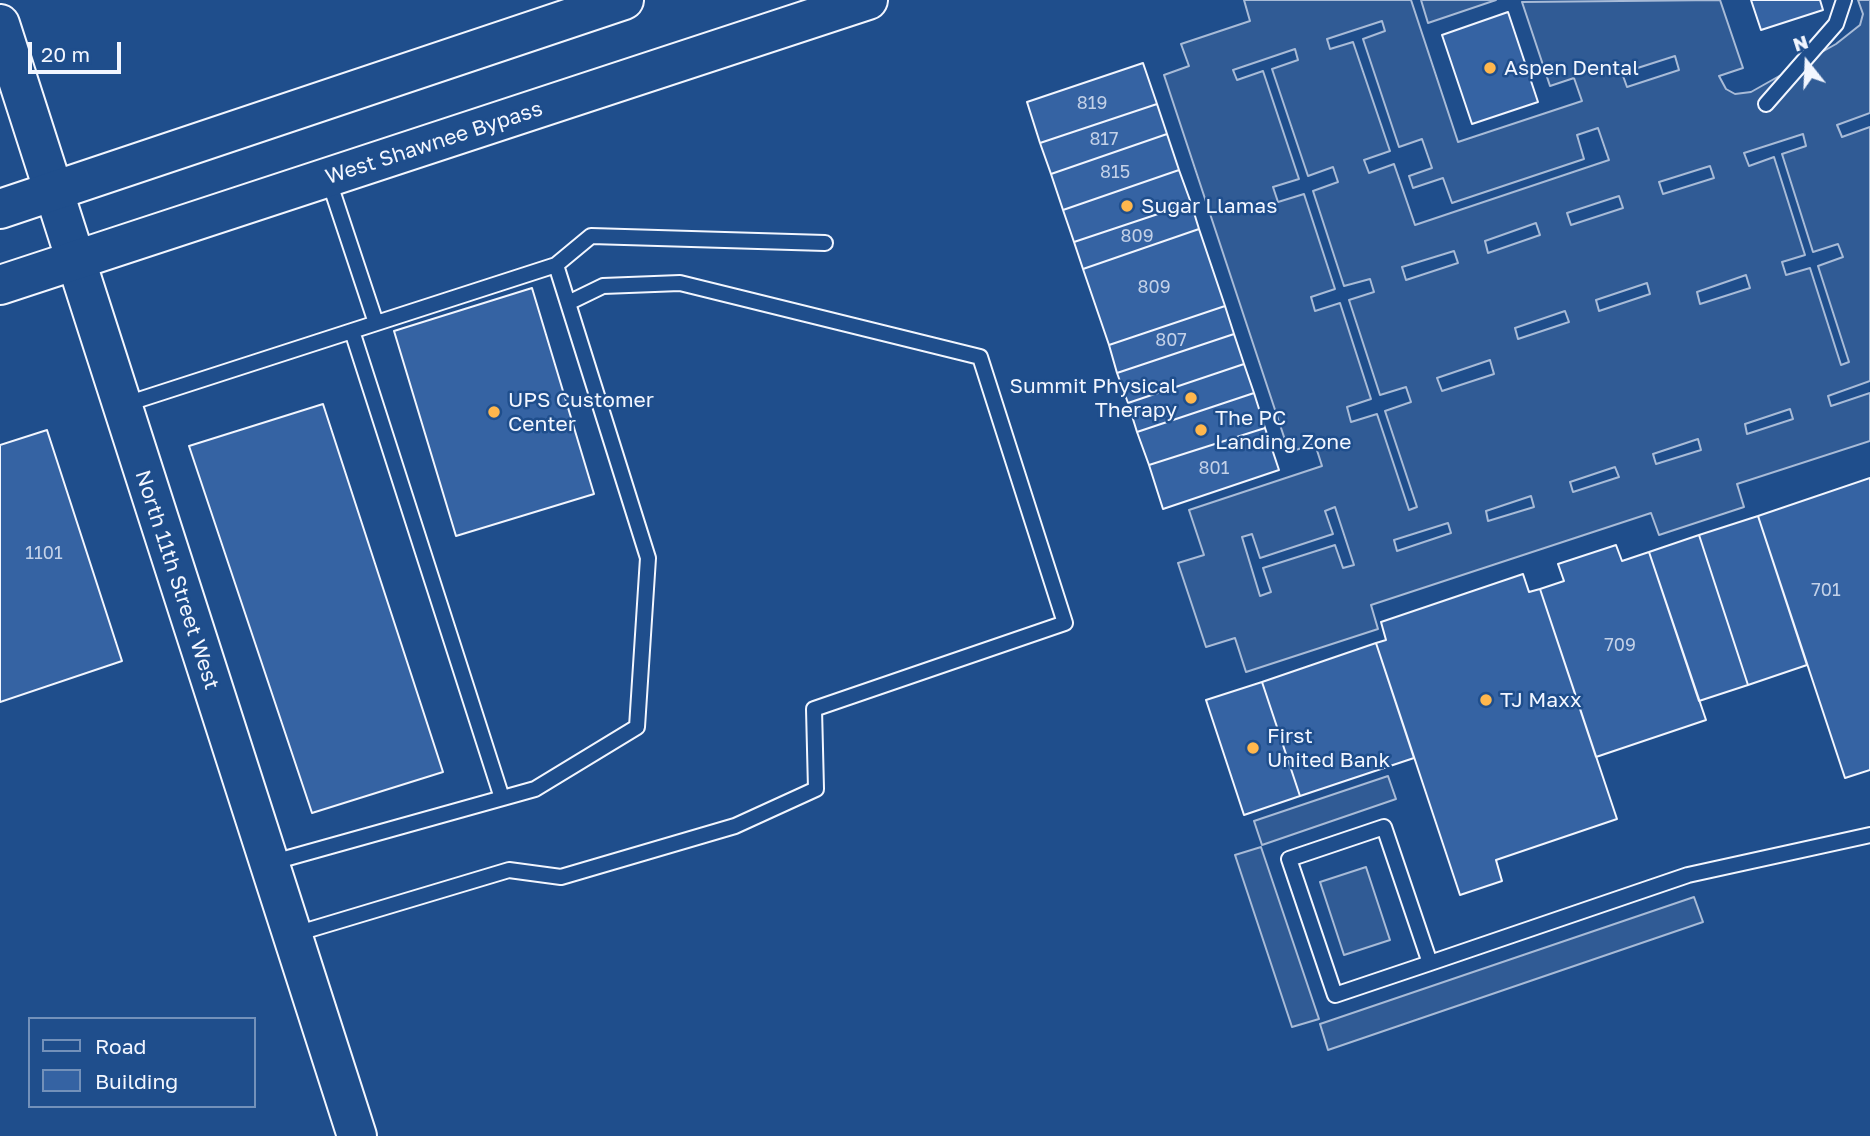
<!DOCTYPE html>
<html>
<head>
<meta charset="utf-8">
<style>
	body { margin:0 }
	#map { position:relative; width:1870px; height:1136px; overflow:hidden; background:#1f4e8c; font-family:"Golos Text",sans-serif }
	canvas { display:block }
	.legend { position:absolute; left:28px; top:1017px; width:228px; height:91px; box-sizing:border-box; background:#1f4e8c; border:2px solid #7391ba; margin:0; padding:9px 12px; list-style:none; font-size:21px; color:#f2f6ff }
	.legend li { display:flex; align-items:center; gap:14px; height:35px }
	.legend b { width:35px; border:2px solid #7391ba }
	.north { position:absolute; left:1772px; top:28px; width:70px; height:70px; -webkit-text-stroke:5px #1f4e8c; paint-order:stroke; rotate:342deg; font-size:19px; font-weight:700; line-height:28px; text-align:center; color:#f2f6ff }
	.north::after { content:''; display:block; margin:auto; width:24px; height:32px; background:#f2f6ff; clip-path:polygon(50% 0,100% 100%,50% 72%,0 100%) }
	.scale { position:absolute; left:28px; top:42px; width:93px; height:32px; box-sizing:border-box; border:4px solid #f2f6ff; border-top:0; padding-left:9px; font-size:21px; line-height:24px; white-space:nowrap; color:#f2f6ff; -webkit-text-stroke:5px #1f4e8c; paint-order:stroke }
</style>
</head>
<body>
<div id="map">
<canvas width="1870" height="1136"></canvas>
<ul class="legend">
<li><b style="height:9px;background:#1f4e8c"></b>Road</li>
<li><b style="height:19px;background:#3563a3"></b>Building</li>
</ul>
<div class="north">N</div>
<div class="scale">20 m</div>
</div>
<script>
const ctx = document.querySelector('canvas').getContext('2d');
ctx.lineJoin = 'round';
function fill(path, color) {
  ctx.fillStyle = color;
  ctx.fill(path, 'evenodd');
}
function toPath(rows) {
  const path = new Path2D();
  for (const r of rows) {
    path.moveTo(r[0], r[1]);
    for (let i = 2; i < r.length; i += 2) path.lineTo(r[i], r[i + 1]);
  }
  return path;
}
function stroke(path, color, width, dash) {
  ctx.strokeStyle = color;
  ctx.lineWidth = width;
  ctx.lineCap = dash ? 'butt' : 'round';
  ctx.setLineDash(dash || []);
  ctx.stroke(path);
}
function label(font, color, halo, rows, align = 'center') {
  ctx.font = font + ' "Golos Text",sans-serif';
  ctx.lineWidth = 5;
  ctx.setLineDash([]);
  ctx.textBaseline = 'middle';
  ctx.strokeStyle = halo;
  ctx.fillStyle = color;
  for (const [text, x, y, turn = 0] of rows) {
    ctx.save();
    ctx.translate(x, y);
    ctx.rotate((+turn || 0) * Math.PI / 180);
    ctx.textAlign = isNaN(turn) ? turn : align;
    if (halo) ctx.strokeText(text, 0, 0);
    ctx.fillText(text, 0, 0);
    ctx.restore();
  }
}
const parking = toPath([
	[1244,0,1411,0,1458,142,1582,101,1574,78,1550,86,1522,2,1720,0,1743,68,1719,76,1726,89,1735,94,1751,92,1836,44,1860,25,1863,14,1858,0,1870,0,1870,113,1837,125,1842,137,1870,127,1870,381,1828,396,1831,406,1870,393,1870,441,1737,484,1744,507,1659,535,1651,513,1371,605,1378,629,1246,672,1235,638,1206,647,1178,563,1204,555,1189,510,1322,466,1315,444,1289,452,1164,75,1189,66,1181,44,1250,21,1244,0],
	[1382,21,1385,31,1363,39,1399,147,1422,139,1432,168,1409,176,1413,188,1443,178,1452,203,1584,159,1577,135,1598,128,1609,160,1415,225,1394,164,1369,173,1364,160,1390,151,1353,42,1330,49,1327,39,1382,21],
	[1295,49,1298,60,1272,69,1308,176,1333,167,1338,182,1313,191,1344,286,1370,279,1374,292,1349,300,1380,395,1406,387,1411,402,1385,411,1417,507,1409,510,1377,414,1351,422,1347,407,1371,399,1340,303,1315,311,1311,297,1335,289,1304,194,1278,202,1273,187,1299,179,1263,71,1237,80,1233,70,1295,49],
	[1675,56,1679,70,1627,87,1622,73,1675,56],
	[1803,134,1806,146,1782,154,1813,252,1838,244,1843,257,1818,266,1849,362,1841,365,1810,268,1786,275,1782,262,1805,255,1774,157,1749,166,1744,153,1803,134],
	[1710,166,1714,178,1663,194,1659,182,1710,166],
	[1619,196,1623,208,1571,225,1567,213,1619,196],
	[1536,223,1540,235,1488,253,1485,241,1536,223],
	[1454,251,1458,263,1406,280,1402,267,1454,251],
	[1746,275,1750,288,1700,304,1697,292,1746,275],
	[1647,283,1650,294,1599,311,1596,300,1647,283],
	[1565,311,1569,322,1518,339,1515,328,1565,311],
	[1490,360,1494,374,1442,391,1437,378,1490,360],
	[1790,409,1793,419,1747,434,1745,424,1790,409],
	[1698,439,1701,450,1656,464,1653,454,1698,439],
	[1615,467,1619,477,1573,492,1570,482,1615,467],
	[1531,496,1534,507,1488,521,1486,511,1531,496],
	[1335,507,1354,565,1343,568,1335,545,1263,568,1271,592,1260,596,1242,537,1252,534,1260,558,1333,534,1325,511,1335,507],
	[1448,523,1451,533,1397,551,1394,540,1448,523],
	[1421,0,1496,0,1428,23,1421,0],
	[1388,776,1396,799,1262,845,1254,821,1388,776],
	[1261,847,1319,1019,1292,1027,1235,855,1261,847],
	[1366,867,1390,940,1344,955,1320,882,1366,867],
	[1694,897,1703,922,1328,1050,1320,1024,1694,897]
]);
const building = toPath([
	[1751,0,1820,0,1823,10,1761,30,1751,0],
	[1508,12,1538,102,1472,124,1442,35,1508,12],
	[1143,63,1157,104,1040,143,1027,102,1143,63],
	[1157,104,1167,134,1051,174,1040,143,1157,104],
	[1167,134,1179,170,1063,210,1051,174,1167,134],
	[1179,170,1191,203,1074,242,1063,210,1179,170],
	[1191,203,1199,229,1083,269,1074,242,1191,203],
	[1199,229,1225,306,1109,345,1083,269,1199,229],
	[532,288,594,494,456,536,394,331,532,288],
	[1225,306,1234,334,1117,373,1109,345,1225,306],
	[1234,334,1244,364,1128,403,1117,373,1234,334],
	[1244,364,1254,393,1137,432,1128,403,1244,364],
	[1254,393,1265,428,1149,465,1137,432,1254,393],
	[323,404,443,772,312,813,189,446,323,404],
	[1265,428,1279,470,1163,509,1149,465,1265,428],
	[47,430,122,661,0,702,0,445,47,430],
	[1870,478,1870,770,1845,778,1758,516,1870,478],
	[1758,516,1807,665,1748,685,1699,535,1758,516],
	[1699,535,1748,685,1699,701,1649,552,1699,535],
	[1616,545,1622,561,1649,552,1706,720,1596,757,1540,589,1564,581,1558,564,1616,545],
	[1523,574,1529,592,1540,589,1617,819,1496,860,1502,881,1460,895,1376,643,1386,640,1381,622,1523,574],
	[1376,643,1414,758,1300,796,1262,682,1376,643],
	[1262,682,1300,796,1244,815,1206,700,1262,682]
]);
const lane = toPath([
	[1766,104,1836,24,1844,0],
	[328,178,376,323],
	[352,331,502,798],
	[123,405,556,265,591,236,825,243],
	[270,863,535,789,637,727,648,558,556,265],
	[292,935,509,870,561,877,735,826,816,789,814,709,1065,623,980,357,680,283,603,286,568,303],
	[1430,963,1384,827,1289,859,1335,995,1430,963,1688,875,1870,835]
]);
const secondary = toPath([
	[0,24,357,1136]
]);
const highway = toPath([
	[0,209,624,0],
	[0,285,868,0]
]);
const markers = [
	[1490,68,7,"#ffb74d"],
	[1127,206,7,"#ffb74d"],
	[1191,398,7,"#ffb74d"],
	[494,412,7,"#ffb74d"],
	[1201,430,7,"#ffb74d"],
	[1486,700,7,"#ffb74d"],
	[1253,748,7,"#ffb74d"]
];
const numberNames = [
	["819",1092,103],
	["817",1104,139],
	["815",1115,172],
	["809",1137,236],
	["809",1154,287],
	["807",1171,340],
	["801",1214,468],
	["1101",44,553],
	["701",1826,590],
	["709",1620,645]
];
const poiNames = [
	["Aspen Dental",1504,68],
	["Sugar Llamas",1141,206],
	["Summit Physical",1177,386,"right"],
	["Therapy",1177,410,"right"],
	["UPS Customer",508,400],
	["Center",508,424],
	["The PC",1215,418],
	["Landing Zone",1215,442],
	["TJ Maxx",1500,700],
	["First",1267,736],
	["United Bank",1267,760]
];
const streetNames = [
	["West Shawnee Bypass",434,143,-18],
	["North 11th Street West",177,580,72]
];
fill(parking, '#305b95');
stroke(parking, '#a8bbd7', 2);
fill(building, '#3563a3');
stroke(building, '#f2f6ff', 2);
stroke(lane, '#f2f6ff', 18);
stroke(secondary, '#f2f6ff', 42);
stroke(highway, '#f2f6ff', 42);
stroke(lane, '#1f4e8c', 14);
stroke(secondary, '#1f4e8c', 38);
stroke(highway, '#1f4e8c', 38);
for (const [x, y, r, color] of markers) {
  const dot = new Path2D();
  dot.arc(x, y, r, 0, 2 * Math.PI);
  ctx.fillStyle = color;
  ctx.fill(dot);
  stroke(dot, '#1f4e8c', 2.5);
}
label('18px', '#c3d1e8', null, numberNames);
label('21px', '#f2f6ff', '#1f4e8c', poiNames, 'left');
label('21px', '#f2f6ff', '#1f4e8c', streetNames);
</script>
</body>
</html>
